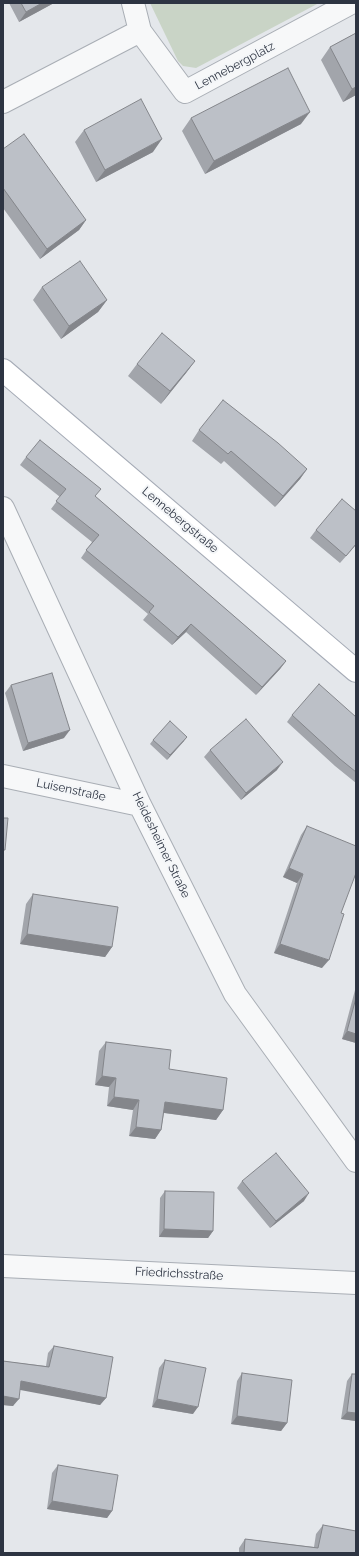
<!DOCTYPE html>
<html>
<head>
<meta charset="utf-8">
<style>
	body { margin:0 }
	#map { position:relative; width:359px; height:1556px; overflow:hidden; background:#e4e7eb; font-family:Raleway,sans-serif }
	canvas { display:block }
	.frame { position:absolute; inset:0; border:4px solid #2d3442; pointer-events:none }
</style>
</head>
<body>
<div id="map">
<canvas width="359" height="1556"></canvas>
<div class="frame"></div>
</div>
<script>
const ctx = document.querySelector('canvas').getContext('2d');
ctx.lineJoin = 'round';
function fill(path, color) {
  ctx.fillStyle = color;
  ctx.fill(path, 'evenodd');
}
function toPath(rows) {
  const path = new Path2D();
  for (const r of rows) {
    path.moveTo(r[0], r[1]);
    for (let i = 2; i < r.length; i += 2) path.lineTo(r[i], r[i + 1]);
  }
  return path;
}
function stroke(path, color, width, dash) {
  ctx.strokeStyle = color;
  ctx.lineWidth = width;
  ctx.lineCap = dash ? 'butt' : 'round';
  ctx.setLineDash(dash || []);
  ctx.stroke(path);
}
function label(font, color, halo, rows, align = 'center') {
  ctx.font = font + ' Raleway,sans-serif';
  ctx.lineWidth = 4;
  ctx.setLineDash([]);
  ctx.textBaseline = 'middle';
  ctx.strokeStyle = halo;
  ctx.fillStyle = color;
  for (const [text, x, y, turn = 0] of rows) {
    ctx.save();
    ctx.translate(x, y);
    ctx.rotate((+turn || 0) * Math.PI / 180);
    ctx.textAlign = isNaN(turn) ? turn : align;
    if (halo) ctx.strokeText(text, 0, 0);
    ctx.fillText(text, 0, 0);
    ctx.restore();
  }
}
const green = toPath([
	[150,3,319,3,196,68,183,66,178,61]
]);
const minor = toPath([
	[133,3,140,31,185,92,351,3],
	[3,102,140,31],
	[3,508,140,805,235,994,356,1161],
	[3,776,140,805],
	[3,1266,356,1283]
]);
const major = toPath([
	[3,370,356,671]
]);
const wall = toPath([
	[9,3,54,3,19,22],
	[356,33,356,95,343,102,321,60,330,47],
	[191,118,301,124,205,174,182,131],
	[84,130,153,152,96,182,75,142],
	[3,149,86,220,79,230,40,259,3,208],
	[42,287,107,300,98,312,61,339,33,300],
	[195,361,186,373,161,404,128,376,137,364],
	[199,430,307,469,300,479,275,507,224,461,221,464,192,441],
	[26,457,96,497,286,661,280,669,256,695,186,632,172,645,143,620,148,614,81,558,92,542,51,509,60,497,20,465],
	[356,511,356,545,340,563,310,538,316,530],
	[11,685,64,738,23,751,5,693],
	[292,715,356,717,356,783,335,766,287,722],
	[153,740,184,741,167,760,150,744],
	[210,750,277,770,241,800,204,757],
	[307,826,322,968,274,953,297,883,283,877,301,835],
	[33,894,112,947,105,957,20,944,26,904],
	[356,988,356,1043,342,1039,355,990],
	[106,1042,169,1069,223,1110,216,1120,164,1113,161,1130,155,1139,129,1136,133,1110,107,1106,109,1087,95,1085,99,1051],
	[242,1181,304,1201,270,1228,237,1188],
	[165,1191,213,1231,208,1238,159,1237,160,1198],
	[54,1346,106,1398,100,1405,20,1389,13,1406,3,1405,3,1361,46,1366,48,1353],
	[165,1360,193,1414,152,1407,159,1368],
	[242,1373,287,1423,281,1431,231,1424,237,1381],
	[352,1374,356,1374,356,1421,341,1419,347,1381],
	[58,1465,112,1511,107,1518,47,1509,52,1473],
	[323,1525,356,1553,239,1553,239,1548,245,1539,314,1547,316,1534]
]);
const shadedWall = toPath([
	[42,3,54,3,19,22,26,12],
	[356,87,356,95,343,102,352,89],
	[310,112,301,124,205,174,214,161],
	[162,139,153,152,96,182,105,170],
	[86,220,79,230,40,259,47,249],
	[107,300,98,312,61,339,69,326],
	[195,361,186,373,161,404,170,391],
	[307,469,300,479,275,507,283,496],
	[191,624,186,632,172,645,178,637],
	[286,661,280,669,256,695,262,687],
	[70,730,64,738,23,751,28,743],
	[187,737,184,741,167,760,170,755],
	[283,762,277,770,241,800,246,793],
	[289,868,303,874,297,883,283,877],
	[27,934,112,947,105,957,20,944],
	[280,944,329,960,322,968,274,953],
	[347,1031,356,1034,356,1043,342,1039],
	[102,1076,116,1078,109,1087,95,1085],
	[114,1097,139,1100,133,1110,107,1106],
	[165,1102,223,1110,216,1120,158,1112],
	[136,1127,161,1130,155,1139,129,1136],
	[309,1193,304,1201,270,1228,276,1221],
	[164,1229,213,1231,208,1238,159,1237],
	[21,1381,106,1398,100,1405,15,1389],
	[3,1396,19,1399,13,1406,3,1405],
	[157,1399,198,1407,193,1414,152,1407],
	[347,1412,356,1413,356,1421,341,1419],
	[237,1416,287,1423,281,1431,231,1424],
	[52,1501,112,1511,107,1518,47,1509]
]);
const building = toPath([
	[21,3,42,3,26,12,21,3],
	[356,33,356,87,352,89,330,47,356,33],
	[288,68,310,112,214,161,191,118,288,68],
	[141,99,162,139,105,170,84,130,141,99],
	[24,134,86,220,47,249,3,188,3,149,24,134],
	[80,261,107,300,69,326,42,287,80,261],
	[162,333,195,361,170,391,137,364,162,333],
	[223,400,278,443,307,469,283,496,231,451,228,454,199,430,223,400],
	[40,440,101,489,95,496,286,661,262,687,191,624,178,637,149,612,154,606,86,550,99,535,56,501,66,489,26,457,40,440],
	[342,499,356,511,356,544,346,556,316,530,342,499],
	[52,673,70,730,28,743,11,685,52,673],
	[319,684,356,717,356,772,340,759,292,715,319,684],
	[246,719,283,762,246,793,210,750,246,719],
	[170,721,187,737,170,755,153,740,170,721],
	[3,818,8,818,5,850,3,850,3,818],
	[307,826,356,846,356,873,341,913,344,914,329,960,280,944,303,874,289,868,307,826],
	[33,894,118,907,112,947,27,934,33,894],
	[356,998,356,1034,347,1031,356,998],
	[106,1042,171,1050,169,1069,227,1078,223,1110,165,1102,161,1130,136,1127,139,1100,114,1097,116,1078,102,1076,106,1042],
	[276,1153,309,1193,276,1221,242,1181,276,1153],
	[165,1191,214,1192,213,1231,164,1229,165,1191],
	[54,1346,113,1357,106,1398,21,1381,19,1399,3,1396,3,1361,49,1367,54,1346],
	[165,1360,206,1368,198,1407,157,1399,165,1360],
	[242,1373,292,1380,287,1423,237,1416,242,1373],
	[352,1374,356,1374,356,1413,347,1412,352,1374],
	[58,1465,118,1475,112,1511,52,1501,58,1465],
	[323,1525,356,1531,356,1553,244,1553,245,1539,318,1548,323,1525]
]);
const streetNames = [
	["Lennebergplatz",235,66,-28],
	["Lennebergstraße",180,520,40],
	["Luisenstraße",71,790,12],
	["Heidesheimer Straße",161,845,64],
	["Friedrichsstraße",179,1274,3]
];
fill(green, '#c9d4c6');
stroke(minor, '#a9aeb5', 24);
stroke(major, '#a5abb6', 24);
stroke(minor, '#f7f8f9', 22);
stroke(major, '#fff', 22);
fill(wall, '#a2a5ab');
fill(shadedWall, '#84868b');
fill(building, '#bcc0c7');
stroke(building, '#84868b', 1);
label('12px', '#2d3442', '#f4f6f8', streetNames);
</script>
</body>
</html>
